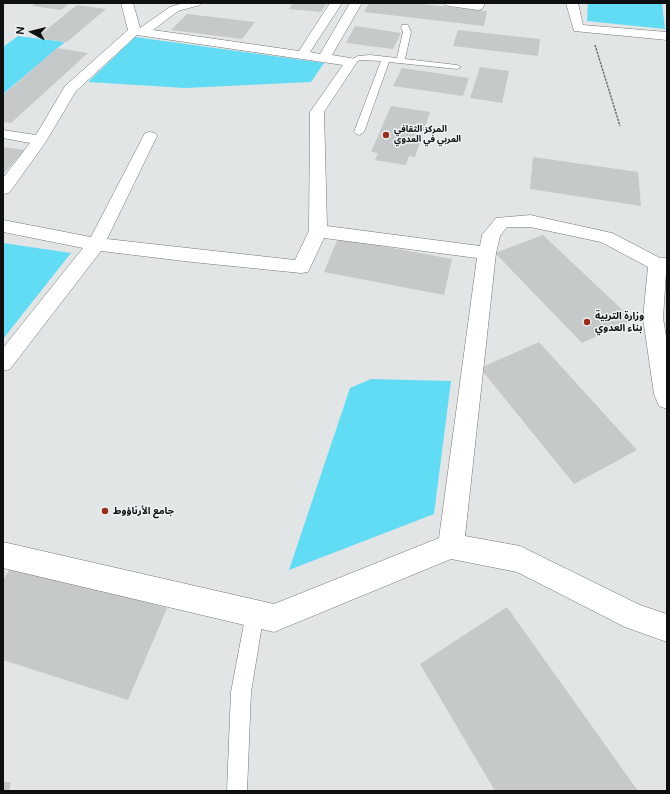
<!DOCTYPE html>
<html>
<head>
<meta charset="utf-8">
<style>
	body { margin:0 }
	#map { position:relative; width:670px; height:794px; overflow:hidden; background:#e1e5e6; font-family:"DM Sans",sans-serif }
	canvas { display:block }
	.frame { position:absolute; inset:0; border:4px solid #0e0f10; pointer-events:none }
	.north { position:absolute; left:12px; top:12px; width:40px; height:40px; -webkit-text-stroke:3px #eef3f4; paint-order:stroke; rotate:277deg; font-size:11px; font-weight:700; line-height:16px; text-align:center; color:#0e0f10 }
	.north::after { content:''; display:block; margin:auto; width:14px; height:18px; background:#0e0f10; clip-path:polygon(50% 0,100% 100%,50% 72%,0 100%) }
</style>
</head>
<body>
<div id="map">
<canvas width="670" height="794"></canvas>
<div class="frame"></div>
<div class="north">N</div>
</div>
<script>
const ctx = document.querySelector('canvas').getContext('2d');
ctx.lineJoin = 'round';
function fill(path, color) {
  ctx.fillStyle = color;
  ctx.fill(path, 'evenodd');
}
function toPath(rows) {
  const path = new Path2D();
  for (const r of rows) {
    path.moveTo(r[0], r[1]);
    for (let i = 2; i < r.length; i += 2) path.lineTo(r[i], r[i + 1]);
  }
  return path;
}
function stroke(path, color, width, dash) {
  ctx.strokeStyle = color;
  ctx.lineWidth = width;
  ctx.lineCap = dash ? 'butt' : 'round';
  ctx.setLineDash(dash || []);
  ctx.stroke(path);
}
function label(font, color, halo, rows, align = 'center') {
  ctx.font = font + ' "DM Sans","Noto Sans Arabic",sans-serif';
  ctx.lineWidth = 3;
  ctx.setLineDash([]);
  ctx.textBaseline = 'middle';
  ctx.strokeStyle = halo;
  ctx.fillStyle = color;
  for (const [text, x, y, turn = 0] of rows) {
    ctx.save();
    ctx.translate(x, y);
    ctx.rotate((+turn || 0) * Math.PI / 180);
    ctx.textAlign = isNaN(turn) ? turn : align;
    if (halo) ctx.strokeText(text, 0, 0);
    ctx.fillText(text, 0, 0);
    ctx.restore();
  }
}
const green = toPath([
	[588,3,662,3,665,29,587,21],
	[18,36,65,42,3,94,3,47],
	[135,37,324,63,311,82,185,88,88,82],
	[3,243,71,253,3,339],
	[371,379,451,381,434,514,289,570,350,388]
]);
const building = toPath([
	[36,3,70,3,61,10,32,6],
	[293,3,327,3,321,12,289,9],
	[369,3,412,3,487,11,484,26,364,12],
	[77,5,106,9,67,42,36,38],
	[187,14,255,22,242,39,171,30],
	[355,26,401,33,393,49,346,43],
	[458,30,540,39,538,56,453,46],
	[57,48,88,53,11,123,3,122,3,95],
	[480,67,509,71,502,103,470,98],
	[402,68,469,78,463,96,393,86],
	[391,106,430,112,415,157,409,156,406,165,375,160,378,153,371,152],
	[3,147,25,150,3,174],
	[533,157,638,172,641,206,530,189],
	[543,235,633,320,582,343,495,253],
	[338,238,452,259,444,295,324,272],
	[539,342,637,450,574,484,480,368],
	[13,563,167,608,128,700,3,660,3,581],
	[507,607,638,791,495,791,420,664],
	[3,782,11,782,9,791,3,791]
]);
const path = toPath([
	[595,45,620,126]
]);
const lane = toPath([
	[402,25,408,25,411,32,405,59,457,65,461,67,457,69,389,62,364,132,359,135,356,134,354,132,381,61,360,60,351,64,347,62,358,56,370,55,397,58,403,32,401,27,402,25],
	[255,604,261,607,264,613,251,692,247,791,227,791,231,692,246,613,249,607,255,604]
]);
const street = toPath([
	[121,3,133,3,140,28,170,7,183,3,202,3,200,5,178,11,153,30,299,51,330,3,342,3,310,52,320,54,350,3,362,3,332,55,356,59,357,62,324,112,327,226,480,246,482,235,496,218,530,215,612,233,660,258,667,258,663,318,667,342,667,409,659,406,654,394,643,318,648,267,601,242,530,227,507,227,500,236,496,253,465,536,520,546,640,605,667,614,667,642,625,627,517,572,451,559,274,632,3,568,3,542,274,604,439,538,477,258,324,238,308,272,301,273,192,262,101,251,10,369,3,371,3,348,83,248,3,232,3,220,91,237,145,133,150,132,155,133,157,136,107,239,295,260,309,231,310,112,343,65,137,35,76,91,45,143,9,193,3,194,3,178,30,143,3,138,3,130,36,135,65,86,128,30,121,3],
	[443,3,485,3,482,9,478,10,449,6,445,5,443,3],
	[566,3,578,3,583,25,667,32,667,40,574,31,566,3]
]);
const markers = [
	[386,135,4,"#972e1b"],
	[587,322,4,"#972e1b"],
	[105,511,4,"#972e1b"]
];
const farPoinames = [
	["المركز الثقافي",394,130],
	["العربي في العدوي",394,140]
];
const poiNames = [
	["وزارة التربية",595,316],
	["بناء العدوي",595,328],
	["جامع الأرناؤوط",113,511]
];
fill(green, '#62dcf4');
fill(building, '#c5c9ca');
stroke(lane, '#727677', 1);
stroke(street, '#727677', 1);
stroke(path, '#6e7172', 1.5, [2.5, 1]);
fill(lane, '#fff');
fill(street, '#fff');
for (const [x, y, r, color] of markers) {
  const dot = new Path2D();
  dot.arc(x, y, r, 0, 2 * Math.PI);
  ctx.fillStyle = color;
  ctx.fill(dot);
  stroke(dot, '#eef3f4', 1.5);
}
label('bold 9px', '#0e0f10', '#eef3f4', farPoinames, 'left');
label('bold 10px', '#0e0f10', '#eef3f4', poiNames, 'left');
</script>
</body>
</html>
